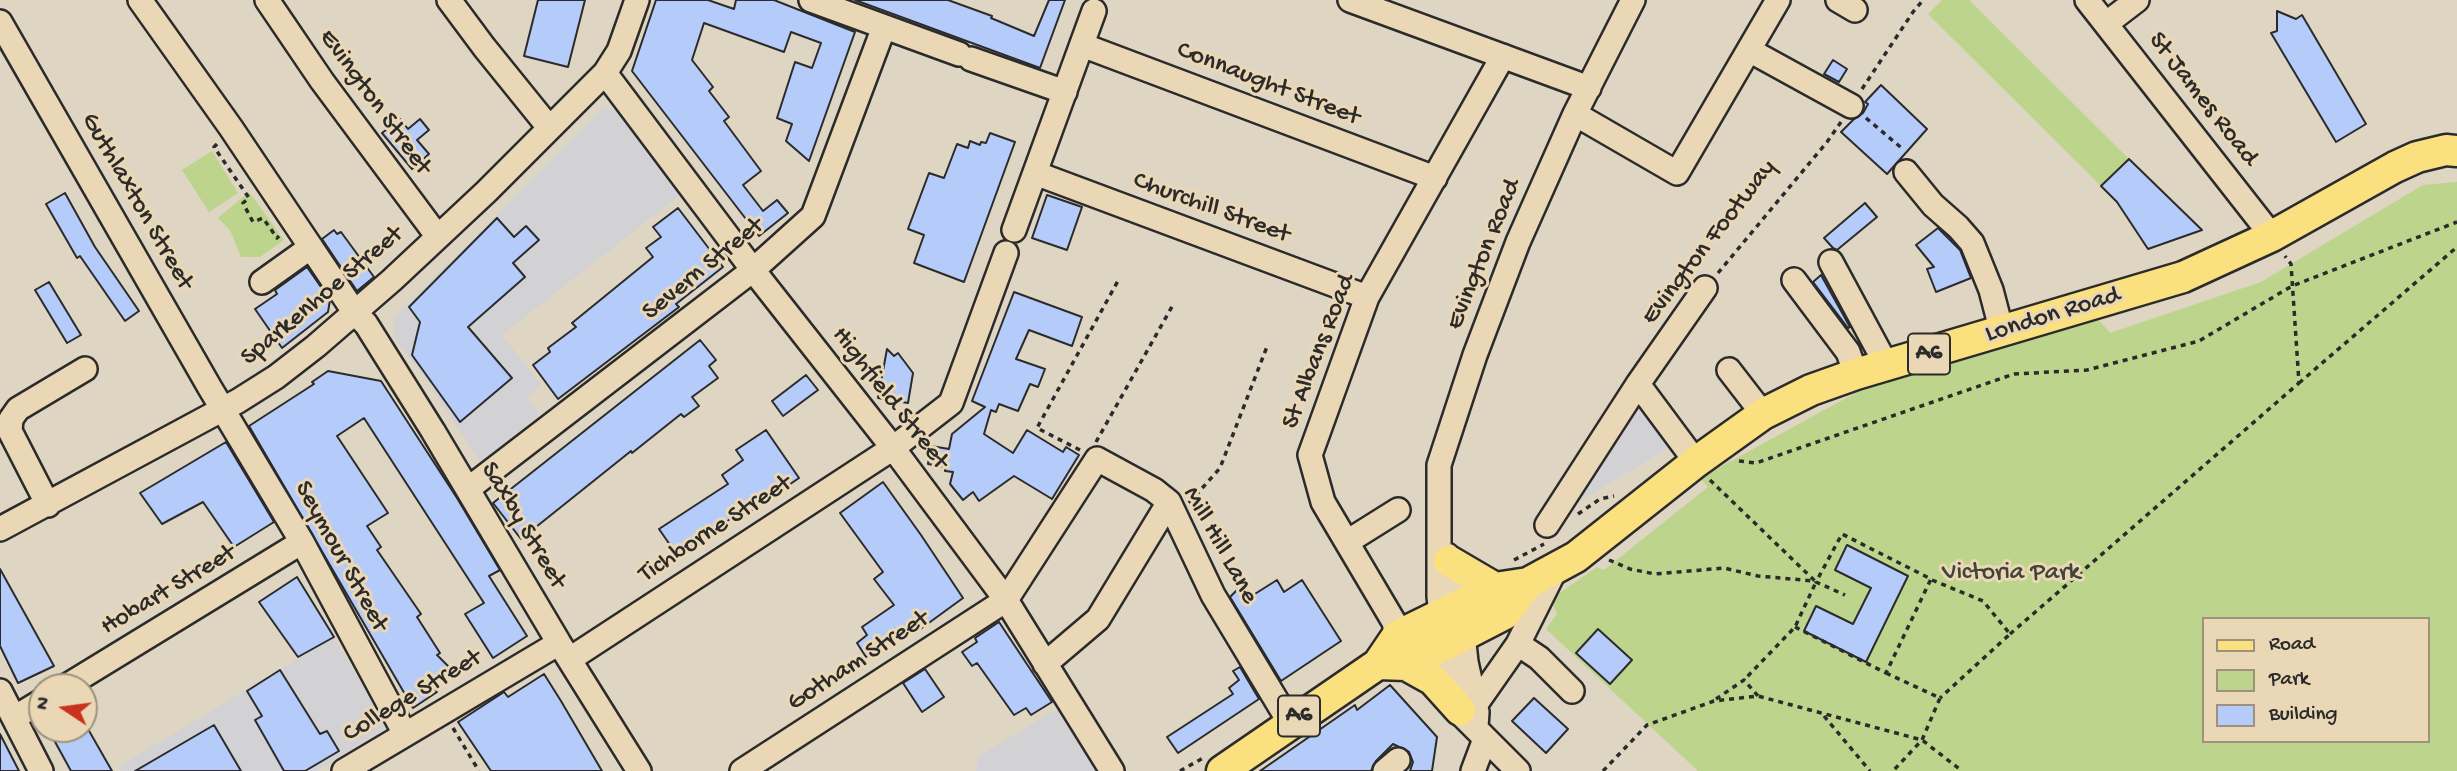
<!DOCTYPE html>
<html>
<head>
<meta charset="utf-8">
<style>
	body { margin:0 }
	#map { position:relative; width:2457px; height:771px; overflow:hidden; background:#dfd5c3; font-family:"Gochi Hand",sans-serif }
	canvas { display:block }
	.legend { position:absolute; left:2202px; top:617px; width:228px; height:126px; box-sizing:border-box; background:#ead7b5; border:2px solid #9e927e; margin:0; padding:9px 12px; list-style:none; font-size:21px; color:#2b2b2b }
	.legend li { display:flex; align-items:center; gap:14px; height:35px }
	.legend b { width:35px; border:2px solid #9e927e }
	.north { position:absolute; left:28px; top:673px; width:70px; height:70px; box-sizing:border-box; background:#ead7b5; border:2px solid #9e927e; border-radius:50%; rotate:283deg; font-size:19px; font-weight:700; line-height:28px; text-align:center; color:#2b2b2b }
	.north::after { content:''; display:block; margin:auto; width:24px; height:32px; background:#c8321e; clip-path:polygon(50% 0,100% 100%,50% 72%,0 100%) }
</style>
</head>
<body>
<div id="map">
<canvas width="2457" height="771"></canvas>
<ul class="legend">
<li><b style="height:9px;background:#fbe080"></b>Road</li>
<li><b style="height:19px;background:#bcd48b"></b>Park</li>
<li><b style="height:19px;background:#b5cbfa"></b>Building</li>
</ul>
<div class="north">N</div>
</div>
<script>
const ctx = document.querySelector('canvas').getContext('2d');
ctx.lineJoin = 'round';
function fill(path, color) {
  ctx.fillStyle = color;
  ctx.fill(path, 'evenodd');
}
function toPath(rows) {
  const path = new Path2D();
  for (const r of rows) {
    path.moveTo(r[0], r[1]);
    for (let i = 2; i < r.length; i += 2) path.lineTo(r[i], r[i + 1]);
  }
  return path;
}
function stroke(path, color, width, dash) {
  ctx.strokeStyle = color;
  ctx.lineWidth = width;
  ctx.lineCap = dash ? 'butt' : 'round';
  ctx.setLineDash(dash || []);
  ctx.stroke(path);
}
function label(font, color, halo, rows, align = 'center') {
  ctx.font = font + ' "Gochi Hand",sans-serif';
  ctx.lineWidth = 6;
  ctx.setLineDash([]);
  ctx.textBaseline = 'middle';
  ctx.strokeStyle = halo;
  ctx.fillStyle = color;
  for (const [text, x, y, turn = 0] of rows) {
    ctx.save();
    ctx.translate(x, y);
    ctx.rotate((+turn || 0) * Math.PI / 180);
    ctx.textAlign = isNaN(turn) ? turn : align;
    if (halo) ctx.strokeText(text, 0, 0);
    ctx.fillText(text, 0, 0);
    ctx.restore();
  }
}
const built = toPath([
	[604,107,616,109,680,195,502,335,541,384,527,397,540,415,480,462,427,381,395,339,393,319],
	[1637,399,1673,445,1566,510],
	[334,637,387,728,317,771,120,771,118,767],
	[1058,709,1096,771,976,771,978,756]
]);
const green = toPath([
	[1942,0,1969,0,2129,159,2101,186,1928,14],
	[212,151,238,193,209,212,182,170],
	[2457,182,2457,771,1698,771,1546,629,1557,614,1551,599,1597,567,1604,570,1708,487,1700,478,1883,378,2097,318,2110,333,2261,282,2423,185],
	[2203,619,2427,619,2427,741,2203,741],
	[249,192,284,240,260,257,241,257,230,230,218,218]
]);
const building = toPath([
	[538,0,585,0,568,67,524,56,538,0],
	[656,0,708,0,734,9,736,0,774,0,855,32,809,161,786,141,792,124,777,118,795,62,812,68,821,43,791,32,784,52,704,23,692,60,713,87,709,91,729,117,724,121,761,171,743,185,763,211,777,200,788,213,759,236,632,71,656,0],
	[855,0,948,0,992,16,991,18,1034,36,1049,0,1065,0,1040,68,855,0],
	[2277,11,2296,19,2302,15,2366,124,2336,142,2271,33,2277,31,2277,11],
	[1833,60,1847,69,1839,82,1824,74,1833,60],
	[1881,85,1927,129,1887,174,1841,132,1853,120,1863,113,1868,104,1865,102,1881,85],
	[400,119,408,129,420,119,429,130,417,140,429,154,412,169,382,133,400,119],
	[990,133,1015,142,964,282,914,263,924,235,908,229,929,173,944,178,957,144,968,148,970,141,980,145,981,142,986,143,990,133],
	[2129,159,2202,230,2148,249,2117,202,2101,186,2129,159],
	[65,193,95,247,139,311,125,321,80,256,77,258,46,204,65,193],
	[1047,195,1082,207,1067,250,1032,238,1047,195],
	[1865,203,1877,217,1837,250,1833,248,1824,238,1865,203],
	[678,208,723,267,676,304,679,307,558,399,533,365,550,352,548,348,576,327,572,323,653,257,646,248,661,237,653,227,678,208],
	[497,218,514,237,526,226,539,240,513,263,525,277,468,327,512,378,460,422,412,355,420,322,409,307,497,218],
	[1938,228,1960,250,1971,278,1936,292,1927,269,1934,267,1916,245,1938,228],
	[334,230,337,234,341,232,374,277,357,291,322,239,334,230],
	[307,267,330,300,328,312,282,348,255,309,277,294,275,290,307,267],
	[1821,275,1850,327,1848,328,1813,282,1821,275],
	[49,282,81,335,67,343,35,290,49,282],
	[1014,292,1082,317,1072,346,1029,330,1016,359,1045,369,1038,387,1030,384,1018,411,999,404,996,412,991,410,984,434,1013,453,1027,430,1063,452,1066,447,1079,455,1052,499,1014,476,979,501,973,492,963,500,950,484,953,472,945,471,946,467,928,464,931,446,949,449,952,434,985,407,972,401,1014,292],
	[700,340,716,360,709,366,718,378,692,397,699,406,684,417,681,414,632,453,631,451,521,539,493,503,700,340],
	[887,349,894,356,898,353,913,373,908,403,878,398,887,349],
	[328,371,381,381,457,498,500,570,489,576,527,636,493,658,465,614,484,603,364,418,337,436,388,513,367,526,381,547,377,550,421,614,417,617,440,653,437,655,451,669,431,683,437,692,413,708,249,426,314,384,312,382,328,371],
	[806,375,818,390,783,416,772,401,806,375],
	[766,430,799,478,748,513,745,509,677,555,659,529,728,484,722,475,743,460,736,450,766,430],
	[226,442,274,522,234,547,203,502,162,524,140,493,226,442],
	[883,482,921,535,963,598,915,633,910,626,866,657,857,643,867,635,862,627,894,605,874,579,883,572,840,513,883,482],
	[1847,545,1908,576,1866,662,1804,631,1816,606,1853,624,1871,588,1835,570,1847,545],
	[0,569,54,666,18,683,0,646,0,569],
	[297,577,334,637,298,657,259,602,297,577],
	[1277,580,1284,592,1302,580,1341,641,1281,681,1230,597,1242,585,1250,597,1277,580],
	[999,622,1052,702,1031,715,1026,708,1014,715,977,663,972,666,962,652,977,642,975,638,999,622],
	[1598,629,1632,660,1610,684,1576,653,1598,629],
	[1240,667,1259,699,1178,753,1167,737,1233,694,1229,688,1239,680,1233,671,1240,667],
	[925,669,944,697,922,712,903,683,925,669],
	[280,670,320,734,327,731,339,751,305,771,284,771,255,720,262,716,247,691,280,670],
	[544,674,561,701,602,771,491,771,458,722,504,692,508,697,544,674],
	[1390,685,1437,737,1432,771,1410,771,1413,762,1409,752,1393,744,1376,761,1371,771,1260,771,1355,705,1357,710,1390,685],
	[1534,698,1568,729,1546,753,1512,721,1534,698],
	[214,725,241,771,135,771,214,725],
	[48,729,88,729,112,771,71,771,48,729],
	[0,734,19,771,0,771,0,734]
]);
const path = toPath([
	[1862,89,1913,12,1923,0],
	[1866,118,1904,150],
	[217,144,214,147,249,198,243,203,253,222,263,218,277,238,279,236],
	[1718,273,1827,142,1841,122],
	[2299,383,2457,247],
	[1096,442,1174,303],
	[1080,450,1037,428,1119,279],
	[1739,461,1756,463,2014,374,2087,370,2199,341,2292,286,2457,222],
	[1710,480,1816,582,1795,627,1744,680],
	[1189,503,1220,468,1268,344],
	[1578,514,1600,499,1614,496],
	[1514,560,1544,544],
	[1609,560,1630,569,1655,574,1724,568,1758,576,1814,581],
	[1932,580,1983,601,2010,634,1940,698],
	[1795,627,1886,673,1931,579,1842,534,1816,582,1845,595],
	[2010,634,2299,383,2291,264,2285,256],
	[1886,673,1940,698,1922,740,1893,771],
	[1716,699,1744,680,1758,696],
	[1824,716,1870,771],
	[453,728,479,771],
	[1180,771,1203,758],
	[1603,771,1647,725,1714,701,1758,696,1922,740,1962,771]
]);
const minor = toPath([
	[140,0,231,128,355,313,366,324,433,431,559,643,639,771],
	[267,0,322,81,438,237],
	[449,0,484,47,543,120],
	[811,0,959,54],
	[1350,0,1589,88],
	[1838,0,1855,10],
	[2087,0,2272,236],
	[0,22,210,388,302,542,405,734],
	[2107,23,2137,0],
	[1082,45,1435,178],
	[1749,50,1851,106],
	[971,59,1065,92],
	[605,73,753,270,893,448,1006,600,1112,771],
	[1575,114,1677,173,1778,0],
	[1906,172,1933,205,1958,227,1972,243,1991,290,2002,332],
	[1035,173,1367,297],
	[1014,230,1094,11],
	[1831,262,1887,366],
	[1794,280,1848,352,1856,374],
	[262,282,311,247],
	[1729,370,1763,414],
	[1638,384,1696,462],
	[468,489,753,270,813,216,884,27],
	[48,505,10,431,11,419,18,409,85,369],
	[1547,525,1638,384,1705,288],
	[0,529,238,401,276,377,316,346,392,280,486,192,605,73,619,51,637,0],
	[1347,542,1398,510],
	[1447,555,1460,606,1466,662,1477,712,1476,727],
	[1397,636,1394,622,1323,502,1310,455,1367,297,1503,56],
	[1518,644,1539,658,1572,691],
	[570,659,893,448,951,403,1006,253],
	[1045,664,1098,619,1169,502],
	[65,687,302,542],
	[0,691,41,771],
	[1476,704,1518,644,1556,568],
	[14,718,42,701],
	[344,771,559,643],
	[742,771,1006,600,1097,459,1154,490,1169,502,1213,595,1290,723],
	[1385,771,1398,760],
	[1473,771,1485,739],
	[1518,771,1463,716,1452,689,1444,646,1439,596,1439,465,1475,355,1518,242,1575,114,1633,0]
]);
const major = toPath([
	[1449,561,1495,588],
	[1378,664,1406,665,1505,614,1528,583],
	[1406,665,1433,680,1460,710],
	[1222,771,1378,664,1397,636,1495,588,1528,583,1576,557,1696,462,1763,414,1811,390,1856,374,2183,277,2272,236,2395,167,2417,157,2446,150,2457,151]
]);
const shields = [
	[1929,354,42],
	[1299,716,42]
];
const shieldNames = [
	["A6",1929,354],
	["A6",1299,716]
];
const streetNames = [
	["Connaught Street",1268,85,21],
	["St James Road",2202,100,52],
	["Evington Street",374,103,54],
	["Guthlaxton Street",136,202,60],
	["Churchill Street",1211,209,20],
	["Evington Footway",1710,243,-52],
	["Evington Road",1485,255,-68],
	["Severn Street",704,270,-39],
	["Sparkenhoe Street",323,297,-40],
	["London Road",2053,316,-17],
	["St Albans Road",1320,352,-69],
	["Highfield Street",889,399,52],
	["Saxby Street",522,526,59],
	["Tichborne Street",716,530,-33],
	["Mill Hill Lane",1219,546,61],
	["Seymour Street",340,557,61],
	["Hobart Street",169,591,-31],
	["Gotham Street",859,662,-33],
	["College Street",413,697,-31]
];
const parkNames = [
	["Victoria Park",2011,574]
];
fill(built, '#d2d2d4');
fill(green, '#bcd48b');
fill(building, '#b5cbfa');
stroke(building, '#2b2b2b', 2);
stroke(minor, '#2b2b2b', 28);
stroke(major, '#2b2b2b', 35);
stroke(path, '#2b2b2b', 3.5, [5, 5]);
stroke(minor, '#ead7b5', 23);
stroke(major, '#fbe080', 30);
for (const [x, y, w] of shields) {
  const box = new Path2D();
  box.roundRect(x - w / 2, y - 20.5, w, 41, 5);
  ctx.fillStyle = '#ead7b5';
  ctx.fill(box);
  stroke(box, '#2b2b2b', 2);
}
label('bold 24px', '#2b2b2b', null, shieldNames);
label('26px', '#2b2b2b', '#ead7b5', streetNames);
label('26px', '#414439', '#ead7b5', parkNames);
</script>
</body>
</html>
